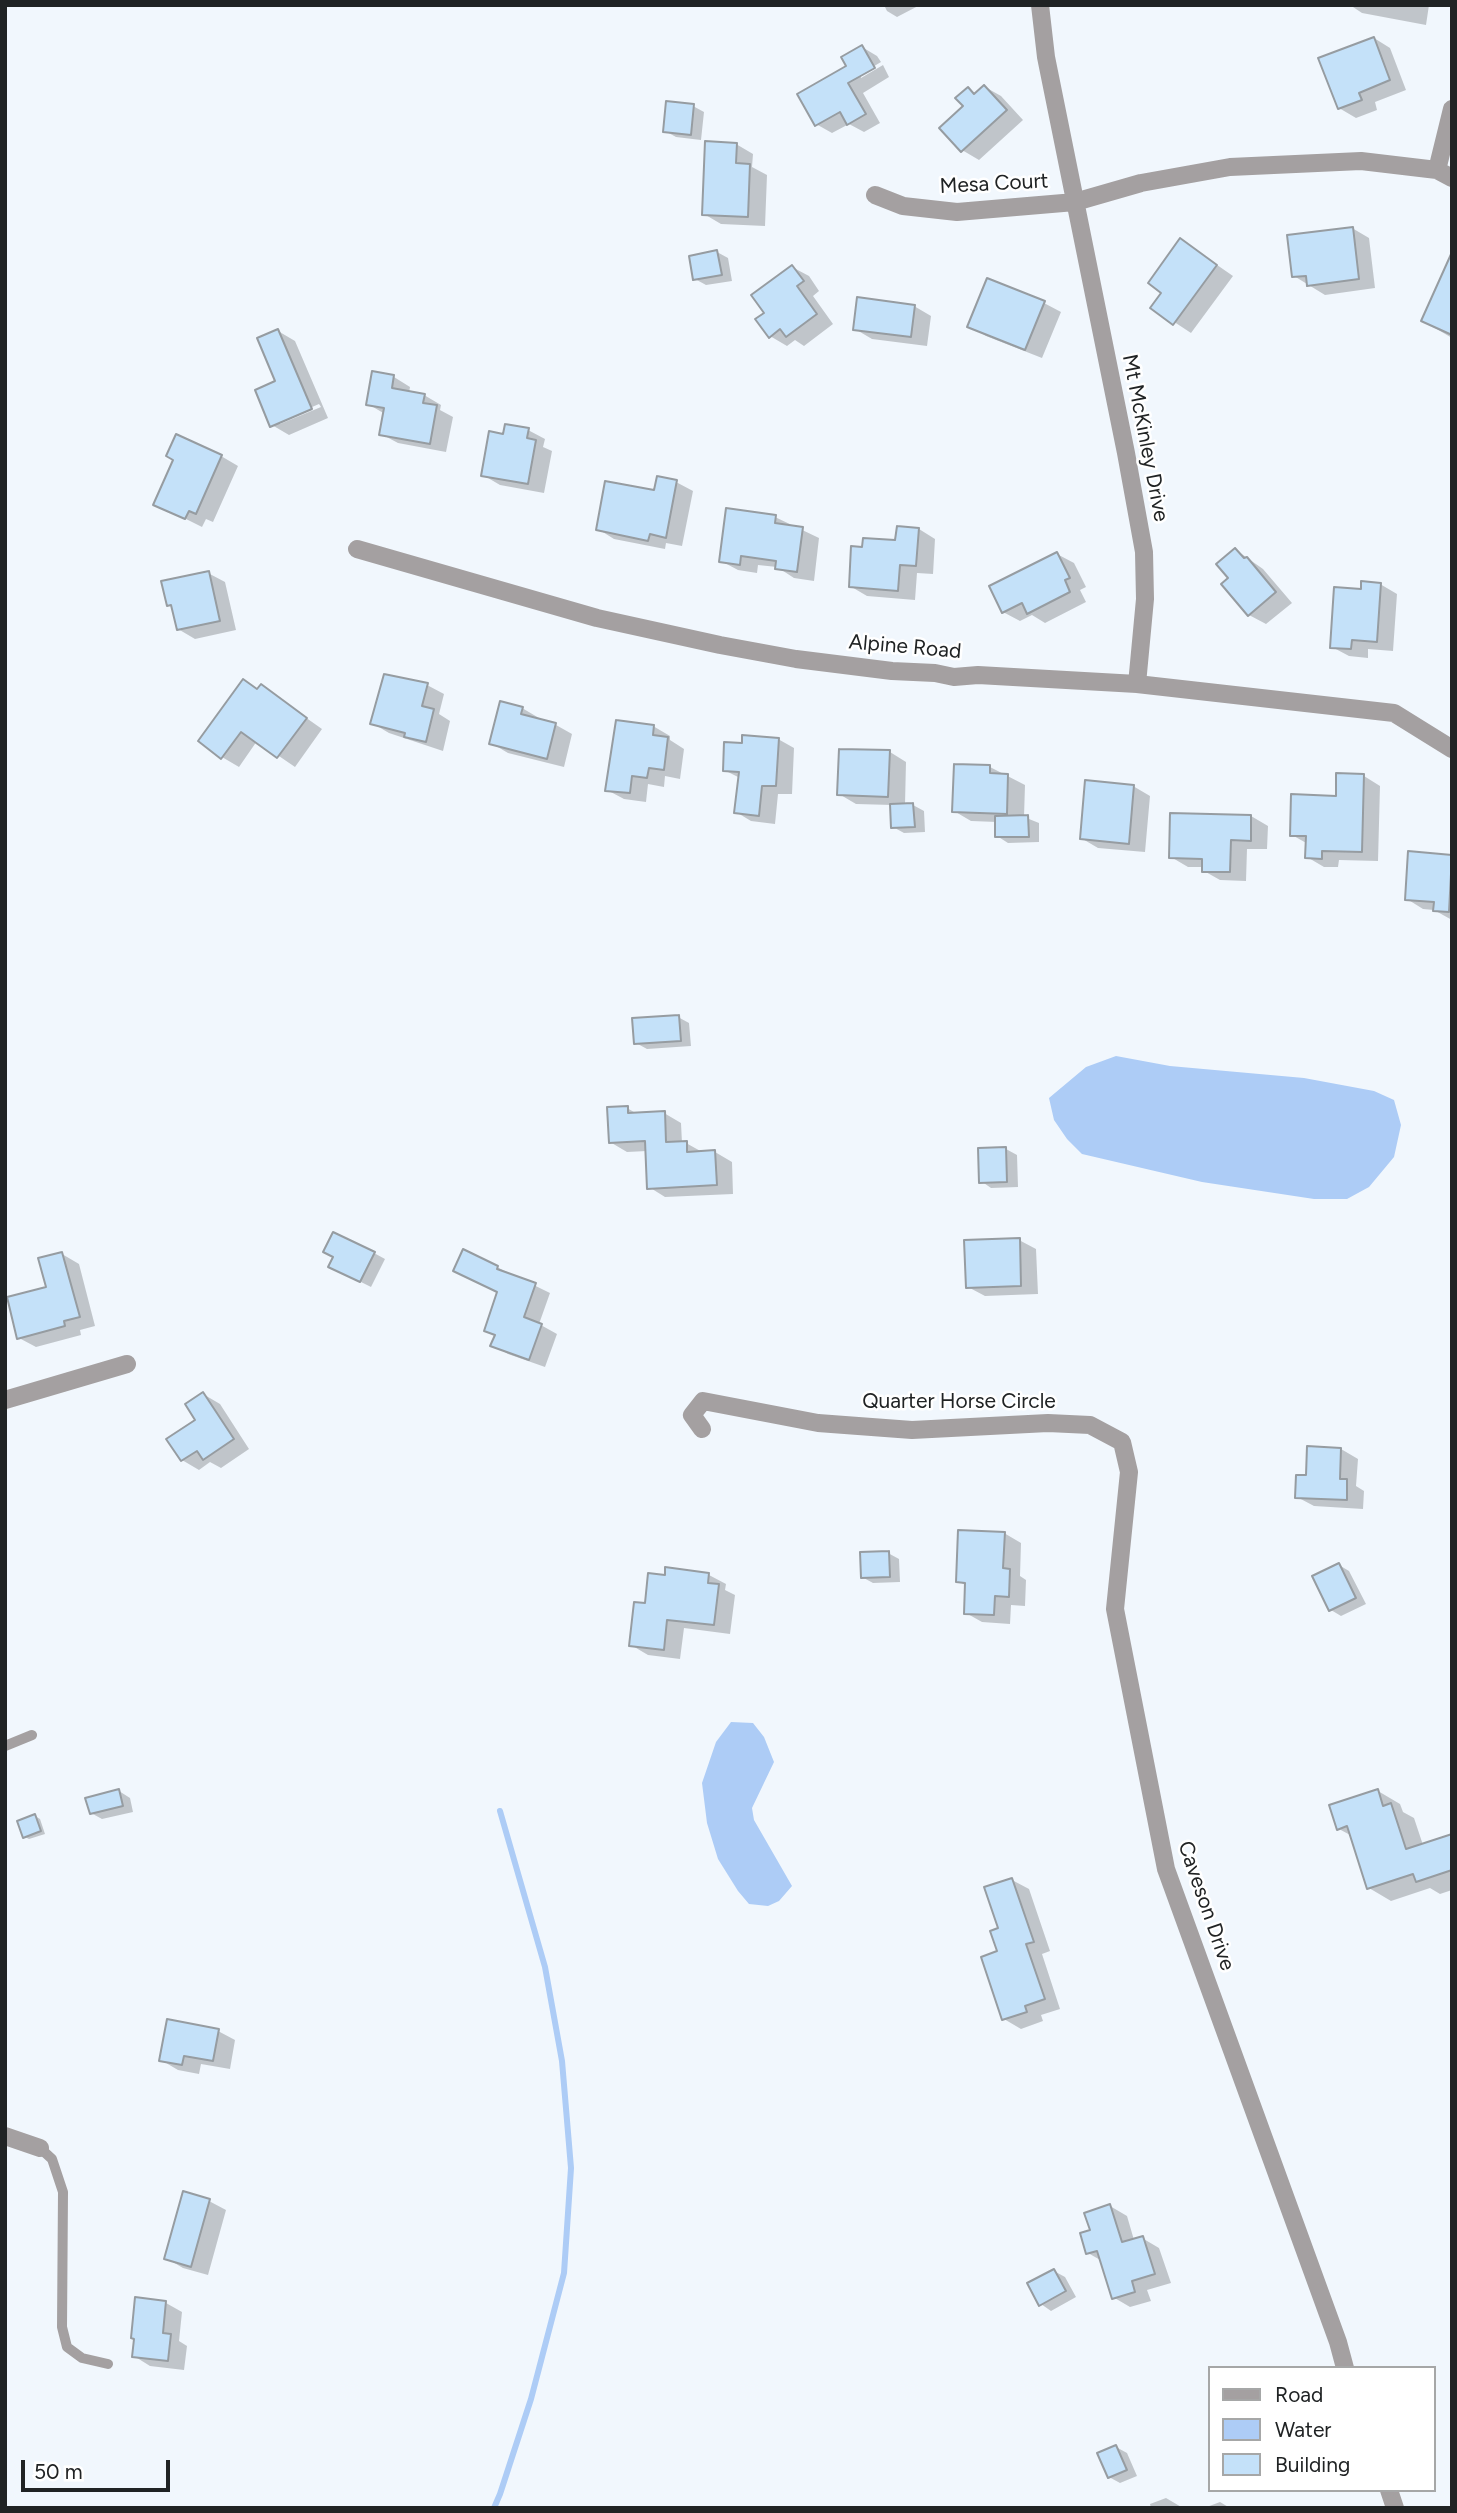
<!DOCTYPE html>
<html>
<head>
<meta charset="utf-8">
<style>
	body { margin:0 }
	#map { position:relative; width:1457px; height:2513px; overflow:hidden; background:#f1f7fd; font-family:Figtree,sans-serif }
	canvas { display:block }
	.frame { position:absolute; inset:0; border:7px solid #202324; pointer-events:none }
	.legend { position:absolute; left:1208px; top:2366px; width:228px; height:126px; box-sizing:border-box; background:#fff; border:2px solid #a6a7a7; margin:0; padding:9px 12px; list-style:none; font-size:21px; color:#202324 }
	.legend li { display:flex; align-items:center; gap:14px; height:35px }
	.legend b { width:35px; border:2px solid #a6a7a7 }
	.scale { position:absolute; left:21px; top:2460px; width:149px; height:32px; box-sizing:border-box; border:4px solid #202324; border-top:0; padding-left:9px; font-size:21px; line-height:24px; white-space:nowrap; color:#202324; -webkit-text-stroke:5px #fff; paint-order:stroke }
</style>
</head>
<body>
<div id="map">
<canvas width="1457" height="2513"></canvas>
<div class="frame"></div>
<ul class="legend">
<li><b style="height:9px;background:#a4a0a1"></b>Road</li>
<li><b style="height:19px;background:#adccf6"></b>Water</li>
<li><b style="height:19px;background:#c4e1f9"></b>Building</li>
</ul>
<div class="scale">50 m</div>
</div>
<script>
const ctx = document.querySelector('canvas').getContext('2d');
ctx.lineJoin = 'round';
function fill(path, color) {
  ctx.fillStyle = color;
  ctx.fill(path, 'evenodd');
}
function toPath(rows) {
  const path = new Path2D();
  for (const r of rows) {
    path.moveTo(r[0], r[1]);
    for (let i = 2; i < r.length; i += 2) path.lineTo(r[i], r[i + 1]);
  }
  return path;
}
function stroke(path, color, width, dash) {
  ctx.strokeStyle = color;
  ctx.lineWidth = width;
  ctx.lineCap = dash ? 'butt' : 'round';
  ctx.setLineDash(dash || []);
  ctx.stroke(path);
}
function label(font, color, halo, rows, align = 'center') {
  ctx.font = font + ' Figtree,sans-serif';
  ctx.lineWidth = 5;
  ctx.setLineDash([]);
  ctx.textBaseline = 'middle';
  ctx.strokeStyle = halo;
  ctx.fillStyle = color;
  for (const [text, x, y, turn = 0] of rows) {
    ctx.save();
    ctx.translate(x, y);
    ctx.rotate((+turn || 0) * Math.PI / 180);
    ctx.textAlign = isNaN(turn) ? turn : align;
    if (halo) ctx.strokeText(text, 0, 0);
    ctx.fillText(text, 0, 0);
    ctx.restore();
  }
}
const water = toPath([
	[1116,1056,1170,1066,1304,1078,1374,1091,1394,1100,1401,1125,1394,1157,1369,1187,1347,1199,1314,1199,1202,1182,1082,1154,1067,1139,1054,1120,1049,1098,1086,1067],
	[731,1722,753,1723,764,1737,774,1762,752,1808,754,1820,792,1886,779,1901,768,1906,749,1904,738,1891,718,1859,707,1823,702,1783,716,1742]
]);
const shadow = toPath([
	[884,5,920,5,897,17,887,11],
	[1350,5,1429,5,1426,25,1362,13],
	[1374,38,1390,48,1406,90,1375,102,1377,110,1356,118,1339,108],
	[862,47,877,56,881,62,861,74,861,78,883,65,889,77,863,93,880,123,864,132,849,124,832,133,816,124,848,66],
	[985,87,1001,96,1023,120,979,160,962,150,965,106,968,89,977,94],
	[693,106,704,112,701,140,676,137,665,131],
	[736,144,753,154,752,167,767,175,765,226,721,224,704,214],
	[1352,228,1369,238,1375,288,1325,295,1294,276],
	[1181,240,1233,276,1191,333,1153,308,1164,292],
	[717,252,728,258,732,281,706,285,695,279],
	[792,267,809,276,819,291,813,296,833,324,804,346,795,340,787,346,770,336,766,313],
	[1452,278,1452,338,1423,321],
	[1044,303,1061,312,1042,358,986,336,970,326],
	[914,306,931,316,927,346,872,339,855,329],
	[278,331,295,341,328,418,289,435,272,425,278,382],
	[319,404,321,407,280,424,280,421],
	[374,373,394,377,410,387,409,393,424,395,441,405,440,410,453,417,446,452,398,443,381,434,385,414,368,404],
	[528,430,545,439,543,447,552,451,544,493,500,485,483,475,504,436],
	[221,456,238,466,213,522,206,519,202,527,156,504],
	[676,482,693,491,682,546,666,543,665,549,614,539,598,529],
	[775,517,819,538,814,581,794,578,777,567,758,565,757,573,738,570,721,561],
	[919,529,935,539,933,574,917,573,915,600,867,596,850,586,864,549,897,542],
	[1236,550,1263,569,1292,603,1266,624,1249,615,1230,579],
	[1057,554,1074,563,1086,587,1080,590,1086,602,1045,623,1032,615,1020,621,1003,612],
	[208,573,225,582,236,630,195,639,178,629,174,608,168,605],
	[1380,584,1397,594,1393,651,1368,649,1368,658,1349,656,1332,647,1362,591],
	[427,685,444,694,439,714,450,721,443,751,389,733,372,723],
	[261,686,322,729,295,767,257,741,239,767,222,757],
	[522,708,539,718,539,720,556,725,572,734,564,767,508,753,491,743],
	[653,726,670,736,670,740,684,749,680,779,665,776,664,787,648,784,646,802,624,799,607,790],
	[778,739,794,748,792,794,778,794,775,824,751,821,736,812,740,778,724,770,743,745],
	[890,752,906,762,905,805,913,805,924,811,925,832,904,833,893,827,892,805,856,804,839,794],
	[990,767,1025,785,1024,817,1039,823,1039,842,1008,843,997,836,997,822,971,821,954,811],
	[1364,776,1380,786,1378,861,1339,860,1338,867,1324,867,1307,857,1308,844,1292,835],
	[1133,786,1150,796,1145,852,1098,848,1081,838],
	[1251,816,1268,826,1267,849,1247,849,1246,881,1220,880,1204,871,1204,867,1188,867,1171,857],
	[1452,857,1452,920,1434,910,1423,909,1407,899],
	[678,1017,689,1023,691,1046,647,1049,636,1043],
	[627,1108,639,1115,664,1113,681,1123,682,1143,686,1143,704,1153,715,1152,732,1162,733,1194,665,1197,649,1187,647,1151,627,1152,610,1142],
	[1006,1149,1017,1155,1018,1187,991,1188,981,1181],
	[1019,1240,1036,1249,1038,1294,985,1296,968,1287],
	[464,1251,550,1293,539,1324,557,1334,545,1367,508,1354,493,1345,496,1336,499,1292],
	[374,1253,385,1259,371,1287,341,1272],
	[62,1254,79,1264,95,1326,80,1330,81,1335,36,1347,19,1338,48,1288],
	[203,1394,220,1404,249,1449,221,1468,210,1462,199,1470,182,1460,197,1421],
	[1341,1449,1358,1459,1356,1486,1364,1491,1363,1509,1314,1506,1297,1497,1307,1477],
	[1004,1533,1021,1543,1020,1576,1026,1580,1025,1606,1011,1605,1010,1624,982,1622,966,1613,967,1586,958,1581],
	[888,1553,899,1559,900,1582,873,1583,862,1577],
	[1339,1565,1349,1571,1366,1604,1341,1616,1331,1610],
	[667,1569,709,1575,726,1584,725,1590,735,1595,730,1634,684,1628,680,1659,648,1655,631,1645,646,1605,666,1577],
	[119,1791,130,1798,133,1812,102,1819,91,1813],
	[1378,1791,1400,1804,1403,1812,1414,1818,1423,1845,1452,1836,1452,1890,1440,1894,1430,1888,1391,1901,1369,1888,1352,1836,1339,1829],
	[35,1816,40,1819,45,1834,29,1839,25,1837],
	[1012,1880,1029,1889,1050,1951,1042,1954,1060,2009,1041,2015,1043,2021,1021,2029,1004,2019,999,1952,1000,1929],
	[218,2031,235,2040,230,2069,201,2064,199,2074,178,2070,161,2060],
	[209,2201,226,2210,208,2275,183,2268,166,2258],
	[1110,2206,1127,2216,1134,2240,1142,2238,1159,2248,1171,2283,1147,2290,1151,2301,1130,2307,1113,2297,1102,2261,1088,2253],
	[1054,2271,1065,2277,1076,2297,1051,2311,1041,2304],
	[166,2303,182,2312,179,2341,187,2346,184,2370,150,2366,134,2356],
	[1116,2447,1127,2453,1137,2476,1120,2483,1109,2477],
	[1166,2498,1183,2508,1151,2508,1150,2504],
	[1220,2502,1230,2508,1204,2508]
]);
const stream = toPath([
	[494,2508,500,2494,531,2399,564,2273,571,2168,562,2061,545,1967,500,1811]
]);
const building = toPath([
	[1374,37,1390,80,1359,93,1362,100,1338,109,1318,58,1374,37],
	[862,45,875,68,848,83,866,114,847,125,840,112,815,126,797,94,846,66,841,57,862,45],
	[984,85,1007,110,961,152,939,128,963,106,955,98,968,87,974,94,984,85],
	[666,101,694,104,691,135,663,132,666,101],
	[705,141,737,143,736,163,750,164,748,217,702,215,705,141],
	[1353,227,1359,279,1307,286,1306,276,1292,277,1287,235,1353,227],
	[1180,238,1217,265,1173,325,1150,308,1161,293,1148,283,1180,238],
	[717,250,722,275,693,280,689,256,717,250],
	[1452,252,1452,335,1421,321,1452,252],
	[792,265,804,281,797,286,817,314,786,337,780,329,769,338,755,319,764,313,751,295,792,265],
	[987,278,1045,301,1025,350,967,327,987,278],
	[857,297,915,305,911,337,853,330,857,297],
	[278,329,312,409,270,427,255,390,275,381,257,338,278,329],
	[372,371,394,375,392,388,425,394,423,403,437,405,430,444,379,435,384,408,366,405,372,371],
	[505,424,529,428,527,438,536,440,528,484,481,476,489,431,503,434,505,424],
	[176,434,222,455,196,514,189,511,185,519,153,505,173,460,166,456,176,434],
	[657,476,677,480,666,538,650,534,648,541,596,530,605,481,654,490,657,476],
	[726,508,776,515,775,523,803,527,797,572,775,569,776,561,741,556,740,565,719,562,726,508],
	[897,526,919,528,916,566,900,565,898,591,849,587,851,546,862,547,863,538,895,540,897,526],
	[1235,548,1244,558,1247,557,1276,592,1248,616,1221,584,1228,578,1216,564,1235,548],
	[1057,552,1070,578,1065,580,1070,592,1027,614,1022,603,1002,613,989,586,1057,552],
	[209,571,220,621,177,630,171,605,167,606,161,581,209,571],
	[1361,581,1381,583,1377,642,1352,640,1351,649,1330,648,1334,587,1361,589,1361,581],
	[384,674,428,683,422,706,434,709,426,742,404,737,405,733,370,724,384,674],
	[243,679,257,689,261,684,307,718,277,758,241,732,221,759,198,741,243,679],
	[500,701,523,707,521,714,556,723,547,759,489,744,500,701],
	[616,720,654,725,653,735,668,737,664,770,649,768,647,778,632,776,630,793,605,791,616,720],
	[742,735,779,738,776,786,762,786,759,816,734,813,739,772,723,771,724,742,742,743,742,735],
	[839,749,890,750,888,797,837,795,839,749],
	[954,764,990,765,990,773,1008,774,1007,814,952,812,954,764],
	[1336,773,1364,774,1362,852,1322,851,1322,859,1305,858,1306,836,1290,836,1291,794,1336,796,1336,773],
	[1085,780,1134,785,1129,844,1080,839,1085,780],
	[913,803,915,827,891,828,890,804,913,803],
	[1170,813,1251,815,1251,841,1231,840,1230,872,1202,872,1202,859,1169,858,1170,813],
	[1028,815,1029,837,995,837,995,816,1028,815],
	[1408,851,1452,855,1449,912,1433,911,1434,902,1405,900,1408,851],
	[679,1015,681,1041,634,1044,632,1018,679,1015],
	[628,1106,628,1113,665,1111,666,1142,687,1141,687,1152,715,1150,717,1185,647,1189,645,1141,609,1143,607,1107,628,1106],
	[1006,1147,1007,1182,979,1183,978,1148,1006,1147],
	[333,1232,375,1252,360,1282,328,1267,333,1257,323,1252,333,1232],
	[1020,1238,1021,1286,966,1288,964,1240,1020,1238],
	[463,1249,498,1266,497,1269,536,1283,524,1317,542,1324,529,1360,490,1346,495,1335,484,1331,497,1292,453,1271,463,1249],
	[62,1252,80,1317,64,1321,65,1326,17,1339,7,1297,46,1287,38,1258,62,1252],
	[203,1392,234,1439,203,1460,197,1451,181,1461,166,1439,195,1420,185,1404,203,1392],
	[1307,1446,1341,1448,1340,1479,1347,1479,1347,1500,1295,1498,1296,1475,1306,1475,1307,1446],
	[958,1530,1005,1532,1003,1568,1010,1569,1009,1597,995,1596,994,1615,964,1614,965,1583,956,1582,958,1530],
	[889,1551,890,1577,861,1578,860,1552,889,1551],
	[1339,1563,1356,1598,1329,1611,1312,1576,1339,1563],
	[665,1567,709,1573,708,1583,719,1584,714,1625,667,1620,664,1650,629,1646,634,1602,645,1603,648,1573,665,1575,665,1567],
	[119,1789,123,1806,90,1814,85,1798,119,1789],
	[1378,1789,1383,1806,1391,1803,1406,1849,1452,1834,1452,1870,1416,1882,1413,1874,1367,1889,1347,1826,1337,1830,1329,1805,1378,1789],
	[35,1814,41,1831,23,1838,17,1821,35,1814],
	[1012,1878,1034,1942,1026,1944,1045,1999,1025,2006,1027,2012,1002,2020,981,1957,997,1951,990,1931,998,1928,984,1887,1012,1878],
	[167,2019,219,2029,213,2061,184,2056,182,2065,159,2061,167,2019],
	[183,2191,210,2199,191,2267,164,2259,183,2191],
	[1110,2204,1122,2242,1143,2236,1155,2274,1132,2281,1135,2292,1112,2299,1097,2251,1086,2254,1080,2233,1090,2230,1084,2213,1110,2204],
	[1054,2269,1066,2291,1039,2306,1027,2283,1054,2269],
	[135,2297,166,2301,163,2333,171,2334,168,2361,132,2357,134,2339,131,2338,135,2297],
	[1116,2445,1127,2470,1108,2478,1097,2453,1116,2445]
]);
const service = toPath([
	[5,1746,32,1735],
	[40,2148,52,2159,63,2192,62,2327,67,2347,82,2358,108,2364]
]);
const minor = toPath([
	[1040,5,1046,57,1126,453,1144,552,1145,599,1137,684],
	[1437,170,1452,109],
	[875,195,903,206,957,212,1075,202,1141,183,1230,167,1361,161,1437,170,1452,178],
	[357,549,597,618,720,645,796,659,892,671,935,673,954,677,978,675,1137,684,1394,713,1452,749],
	[5,1400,127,1364],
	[702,1429,692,1415,703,1401,818,1423,912,1430,1048,1423,1090,1425,1122,1442,1129,1472,1115,1609,1166,1869,1338,2342,1345,2368],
	[5,2136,40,2148],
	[1389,2490,1395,2508]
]);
const streetNames = [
	["Mesa Court",994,184,-3],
	["Mt McKinley Drive",1145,438,79],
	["Alpine Road",905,647,5],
	["Quarter Horse Circle",959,1402],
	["Caveson Drive",1206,1906,71]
];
fill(water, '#adccf6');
fill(shadow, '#0003');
stroke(stream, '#adccf6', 6);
fill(building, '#c4e1f9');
stroke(building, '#969ca1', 2);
stroke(service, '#a4a0a1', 10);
stroke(minor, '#a4a0a1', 18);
label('21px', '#202324', '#fff', streetNames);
</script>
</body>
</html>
